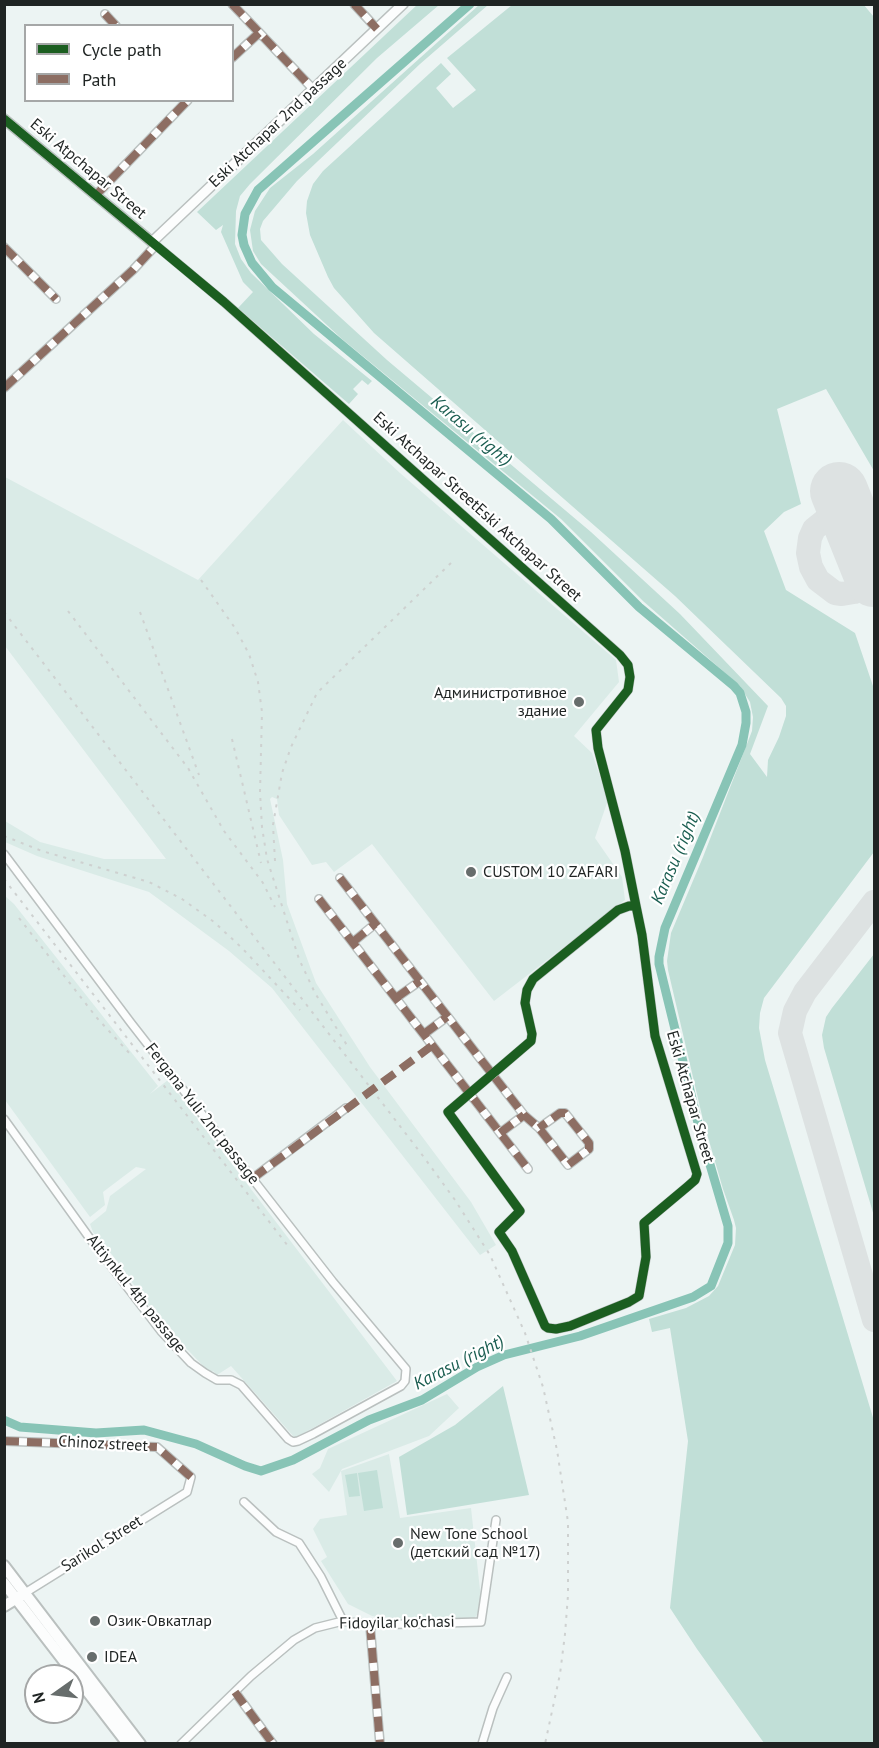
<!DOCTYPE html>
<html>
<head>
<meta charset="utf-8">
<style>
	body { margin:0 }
	#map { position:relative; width:879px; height:1748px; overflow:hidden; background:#ecf4f3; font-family:"PT Sans",sans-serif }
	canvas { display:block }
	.frame { position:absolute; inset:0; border:6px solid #1f2423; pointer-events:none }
	.legend { position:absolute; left:24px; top:24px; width:210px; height:78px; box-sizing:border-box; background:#fff; border:2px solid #a5a7a7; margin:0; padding:8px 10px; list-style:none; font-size:18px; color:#1f2423 }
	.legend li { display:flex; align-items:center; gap:12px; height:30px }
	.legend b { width:30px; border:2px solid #a5a7a7 }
	.north { position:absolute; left:24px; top:1664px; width:60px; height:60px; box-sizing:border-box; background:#fff; border:2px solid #a5a7a7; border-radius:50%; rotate:256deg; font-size:16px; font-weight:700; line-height:24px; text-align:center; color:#1f2423 }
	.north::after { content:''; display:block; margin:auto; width:21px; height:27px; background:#676d6c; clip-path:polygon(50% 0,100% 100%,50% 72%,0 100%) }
</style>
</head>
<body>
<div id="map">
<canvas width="879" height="1748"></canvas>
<div class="frame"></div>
<ul class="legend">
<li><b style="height:8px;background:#1b5e20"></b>Cycle path</li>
<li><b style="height:8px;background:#8d6e63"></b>Path</li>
</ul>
<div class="north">N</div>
</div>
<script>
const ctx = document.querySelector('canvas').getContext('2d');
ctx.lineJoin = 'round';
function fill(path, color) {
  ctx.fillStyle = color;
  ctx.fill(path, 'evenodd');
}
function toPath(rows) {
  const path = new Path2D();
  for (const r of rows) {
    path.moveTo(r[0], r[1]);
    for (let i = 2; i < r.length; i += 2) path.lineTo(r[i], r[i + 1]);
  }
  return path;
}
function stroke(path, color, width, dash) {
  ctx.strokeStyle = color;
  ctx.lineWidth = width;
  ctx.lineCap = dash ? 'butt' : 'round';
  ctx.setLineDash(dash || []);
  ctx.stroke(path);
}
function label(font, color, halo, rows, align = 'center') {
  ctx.font = font + ' "PT Sans",sans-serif';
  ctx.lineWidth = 4.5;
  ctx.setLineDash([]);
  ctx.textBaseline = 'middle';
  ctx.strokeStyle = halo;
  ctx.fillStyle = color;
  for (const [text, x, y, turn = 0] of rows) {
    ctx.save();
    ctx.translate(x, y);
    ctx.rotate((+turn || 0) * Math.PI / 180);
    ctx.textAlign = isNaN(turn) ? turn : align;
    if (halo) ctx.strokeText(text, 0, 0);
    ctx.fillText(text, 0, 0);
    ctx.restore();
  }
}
const built = toPath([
	[343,420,400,473,616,660,619,682,574,736,592,753,608,800,595,838,622,877,625,900,494,1001,372,844,334,872,326,862,312,865,279,815,277,799,272,797,270,799,283,860,287,904,316,983,370,1067,471,1202,496,1245,480,1255,272,988,229,951,149,892,37,856,5,842,5,821,40,842,104,859,166,859,5,646,5,477,198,580],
	[5,896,14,904,158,1086,150,1094,168,1080,397,1381,295,1438,231,1366,217,1375,213,1371,210,1373,159,1320,114,1257,93,1232,90,1224,106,1211,110,1196,146,1169,136,1167,103,1192,105,1205,90,1217,5,1100],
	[447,1394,459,1408,429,1436,342,1469,329,1492,312,1474,320,1468,328,1449],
	[389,1454,400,1518,471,1508,482,1608,473,1620,412,1622,372,1616,348,1604,321,1561,327,1557,313,1529,320,1519,347,1515,341,1471]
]);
const green = toPath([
	[418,4,439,5,377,58,250,184,240,196,236,211,235,244,241,259,251,273,314,334,372,381,368,385,362,380,353,389,358,394,349,404,238,308,253,292,243,282,221,232,223,225,216,230,197,212],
	[863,4,874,17,874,471,826,389,777,409,801,504,784,512,764,531,786,590,855,633,874,689,874,852,764,998,760,1013,759,1028,765,1060,874,1421,874,1743,764,1743,697,1649,670,1608,688,1441,670,1328,652,1332,649,1319,686,1308,709,1296,718,1286,735,1245,736,1228,734,1220,723,1189,703,1120,668,970,667,961,671,933,703,857,752,731,753,717,750,702,740,686,643,601,561,519,342,339,261,264,253,251,250,230,255,211,270,188,313,154,479,5,488,5,420,64,297,181,263,221,260,229,261,240,282,264,387,360,591,532,680,614,768,706,750,754,767,777,768,760,779,737,786,716,786,706,781,698,675,596,374,333,334,288,328,277,310,235,306,213,307,201,313,184,323,171,441,63,451,74,436,88,453,108,476,90,447,58,512,5],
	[874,954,874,1216,824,1048,822,1035,826,1017,832,1008],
	[503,1386,529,1495,407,1515,399,1457,455,1425],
	[377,1470,383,1508,364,1511,358,1473],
	[357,1473,360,1496,349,1497,345,1475]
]);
const canal = toPath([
	[4,1420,20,1427,96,1433,144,1430,196,1444,245,1466,261,1471,293,1460,369,1420,422,1400,477,1367,504,1355,580,1336,693,1297,711,1286,728,1243,728,1226,699,1127,659,964,659,957,665,928,742,745,746,723,746,712,740,693,734,686,639,607,551,519,272,287,252,263,244,245,242,235,245,214,258,190,470,4]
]);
const taxiway = toPath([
	[874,533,848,518,837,516,829,517,814,529,810,538,808,553,811,567,818,580,835,593,842,594,854,592,874,584],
	[874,902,805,992,795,1011,790,1033,874,1320]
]);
const runway = toPath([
	[839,491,874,578]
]);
const minor = toPath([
	[232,4,314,90],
	[354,4,377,29],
	[105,14,116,26],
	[232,58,259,33],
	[95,196,188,100],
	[152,242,224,302,620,655,628,665,630,677,628,690,596,730,598,748,625,851,636,906,629,906,618,910,533,979,527,990,525,1003,532,1034,531,1041,448,1112,520,1211,499,1232,512,1251,545,1326,548,1328,556,1329,570,1326,629,1302,639,1296,646,1257,644,1223,687,1187,695,1180,697,1174,655,1036,642,935,636,906],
	[4,247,56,299],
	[4,388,133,270,156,245],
	[4,854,131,1023,333,1282,406,1369,405,1381,401,1386,313,1434,298,1441,293,1442,288,1439,241,1385,231,1380,217,1380,205,1373,191,1363,161,1331,91,1240,4,1119],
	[340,878,524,1115,539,1128,568,1165,589,1149,589,1143,565,1113,560,1113,539,1128],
	[319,899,528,1169],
	[353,942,375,924],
	[396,998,420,981],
	[424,1034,447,1017],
	[500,1133,524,1115],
	[253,1178,346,1108],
	[4,1441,157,1447,191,1477,187,1492,25,1593],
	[244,1502,276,1532,299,1543,321,1577,343,1621],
	[370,1625,380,1744],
	[235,1692,273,1744],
	[181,1744,251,1676,294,1640,315,1628,343,1621,370,1625,481,1622,496,1520],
	[482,1744,493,1708,507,1677]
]);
const tertiary = toPath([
	[4,119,152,242,403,4]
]);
const secondary = toPath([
	[4,1566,140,1744],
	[4,1583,128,1744],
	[4,1606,22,1595]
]);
const rail = toPath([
	[201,580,235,628,249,654,258,682,262,712,260,792,262,827,267,859,299,959,315,993,348,1047],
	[68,611,188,768,224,831,263,883,275,907],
	[4,612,423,1156,455,1200,490,1255,525,1333,543,1387,557,1450,568,1522,568,1595,565,1634,560,1674,545,1744],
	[140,612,199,775],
	[232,739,261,863],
	[4,836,42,851,149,882,182,899,214,922,242,948,300,1010],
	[275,861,273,825,282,773,291,747,317,693,453,561],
	[4,879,288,1246],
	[19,918,97,1018,132,1056]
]);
const quiet = toPath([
	[232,4,314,90],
	[354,4,377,29],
	[105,14,116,26],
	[232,58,259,33],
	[95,196,188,100],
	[4,247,56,299],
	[4,388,133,270,156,245],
	[340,878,524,1115,539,1128,568,1165,589,1149,589,1143,565,1113,560,1113,539,1128],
	[319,899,528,1169],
	[353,942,375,924],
	[396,998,420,981],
	[424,1034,447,1017],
	[500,1133,524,1115],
	[253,1178,433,1045],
	[4,1441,157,1447,191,1477],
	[370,1625,380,1744],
	[235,1692,273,1744]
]);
const cycleway = toPath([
	[4,119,224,302,620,655,628,665,630,677,628,690,596,730,598,748,625,851,636,906,629,906,618,910,533,979,527,990,525,1003,532,1034,531,1041,448,1112,520,1211,499,1232,512,1251,545,1326,548,1328,556,1329,570,1326,629,1302,639,1296,646,1257,644,1223,687,1187,695,1180,697,1174,655,1036,642,935,636,906]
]);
const markers = [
	[579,702,6,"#676d6c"],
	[471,872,6,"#676d6c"],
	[398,1543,6,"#676d6c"],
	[95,1621,6,"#676d6c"],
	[92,1657,6,"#676d6c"]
];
const streetNames = [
	["Eski Atchapar 2nd passage",278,123,-43],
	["Eski Atpchapar Street",88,169,40],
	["Eski Atchapar StreetEski Atchapar Street",477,507,42],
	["Eski Atchapar Street",690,1097,74],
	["Fergana Yuli 2nd passage",202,1114,52],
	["Altiynkul 4th passage",136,1294,51],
	["Chinoz street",103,1444,3],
	["Sarikol Street",102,1544,-32],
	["Fidoyilar ko'chasi",397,1623,-1]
];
const poiNames = [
	["Администротивное",567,693,"right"],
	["здание",567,711,"right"],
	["CUSTOM 10 ZAFARI",483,872],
	["New Tone School",410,1534],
	["(детский сад №17)",410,1552],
	["Озик-Овкатлар",107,1621],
	["IDEA",104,1657]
];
const waterNames = [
	["Karasu (right)",471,431,40],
	["Karasu (right)",676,858,-67],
	["Karasu (right)",459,1363,-27]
];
fill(built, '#daebe7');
fill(green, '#c1dfd7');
stroke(canal, '#88c4b6', 9);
stroke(taxiway, '#dde2e2', 24);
stroke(runway, '#dde2e2', 58);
stroke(minor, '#bac0bf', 10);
stroke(tertiary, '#bac0bf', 12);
stroke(secondary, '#bac0bf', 14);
stroke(minor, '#fcfdfd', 7);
stroke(tertiary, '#fcfdfd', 9);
stroke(secondary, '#fcfdfd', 10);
stroke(rail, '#ced1d0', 2, [3, 6]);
stroke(quiet, '#8d6e63', 8, [15, 8]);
stroke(cycleway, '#1b5e20', 9);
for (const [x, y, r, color] of markers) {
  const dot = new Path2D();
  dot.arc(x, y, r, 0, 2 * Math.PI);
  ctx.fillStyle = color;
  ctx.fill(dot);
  stroke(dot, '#fff', 2);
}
label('16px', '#1f2423', '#fff', streetNames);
label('16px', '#1f2423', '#fff', poiNames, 'left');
label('italic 18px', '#1b5e51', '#fff', waterNames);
</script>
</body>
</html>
